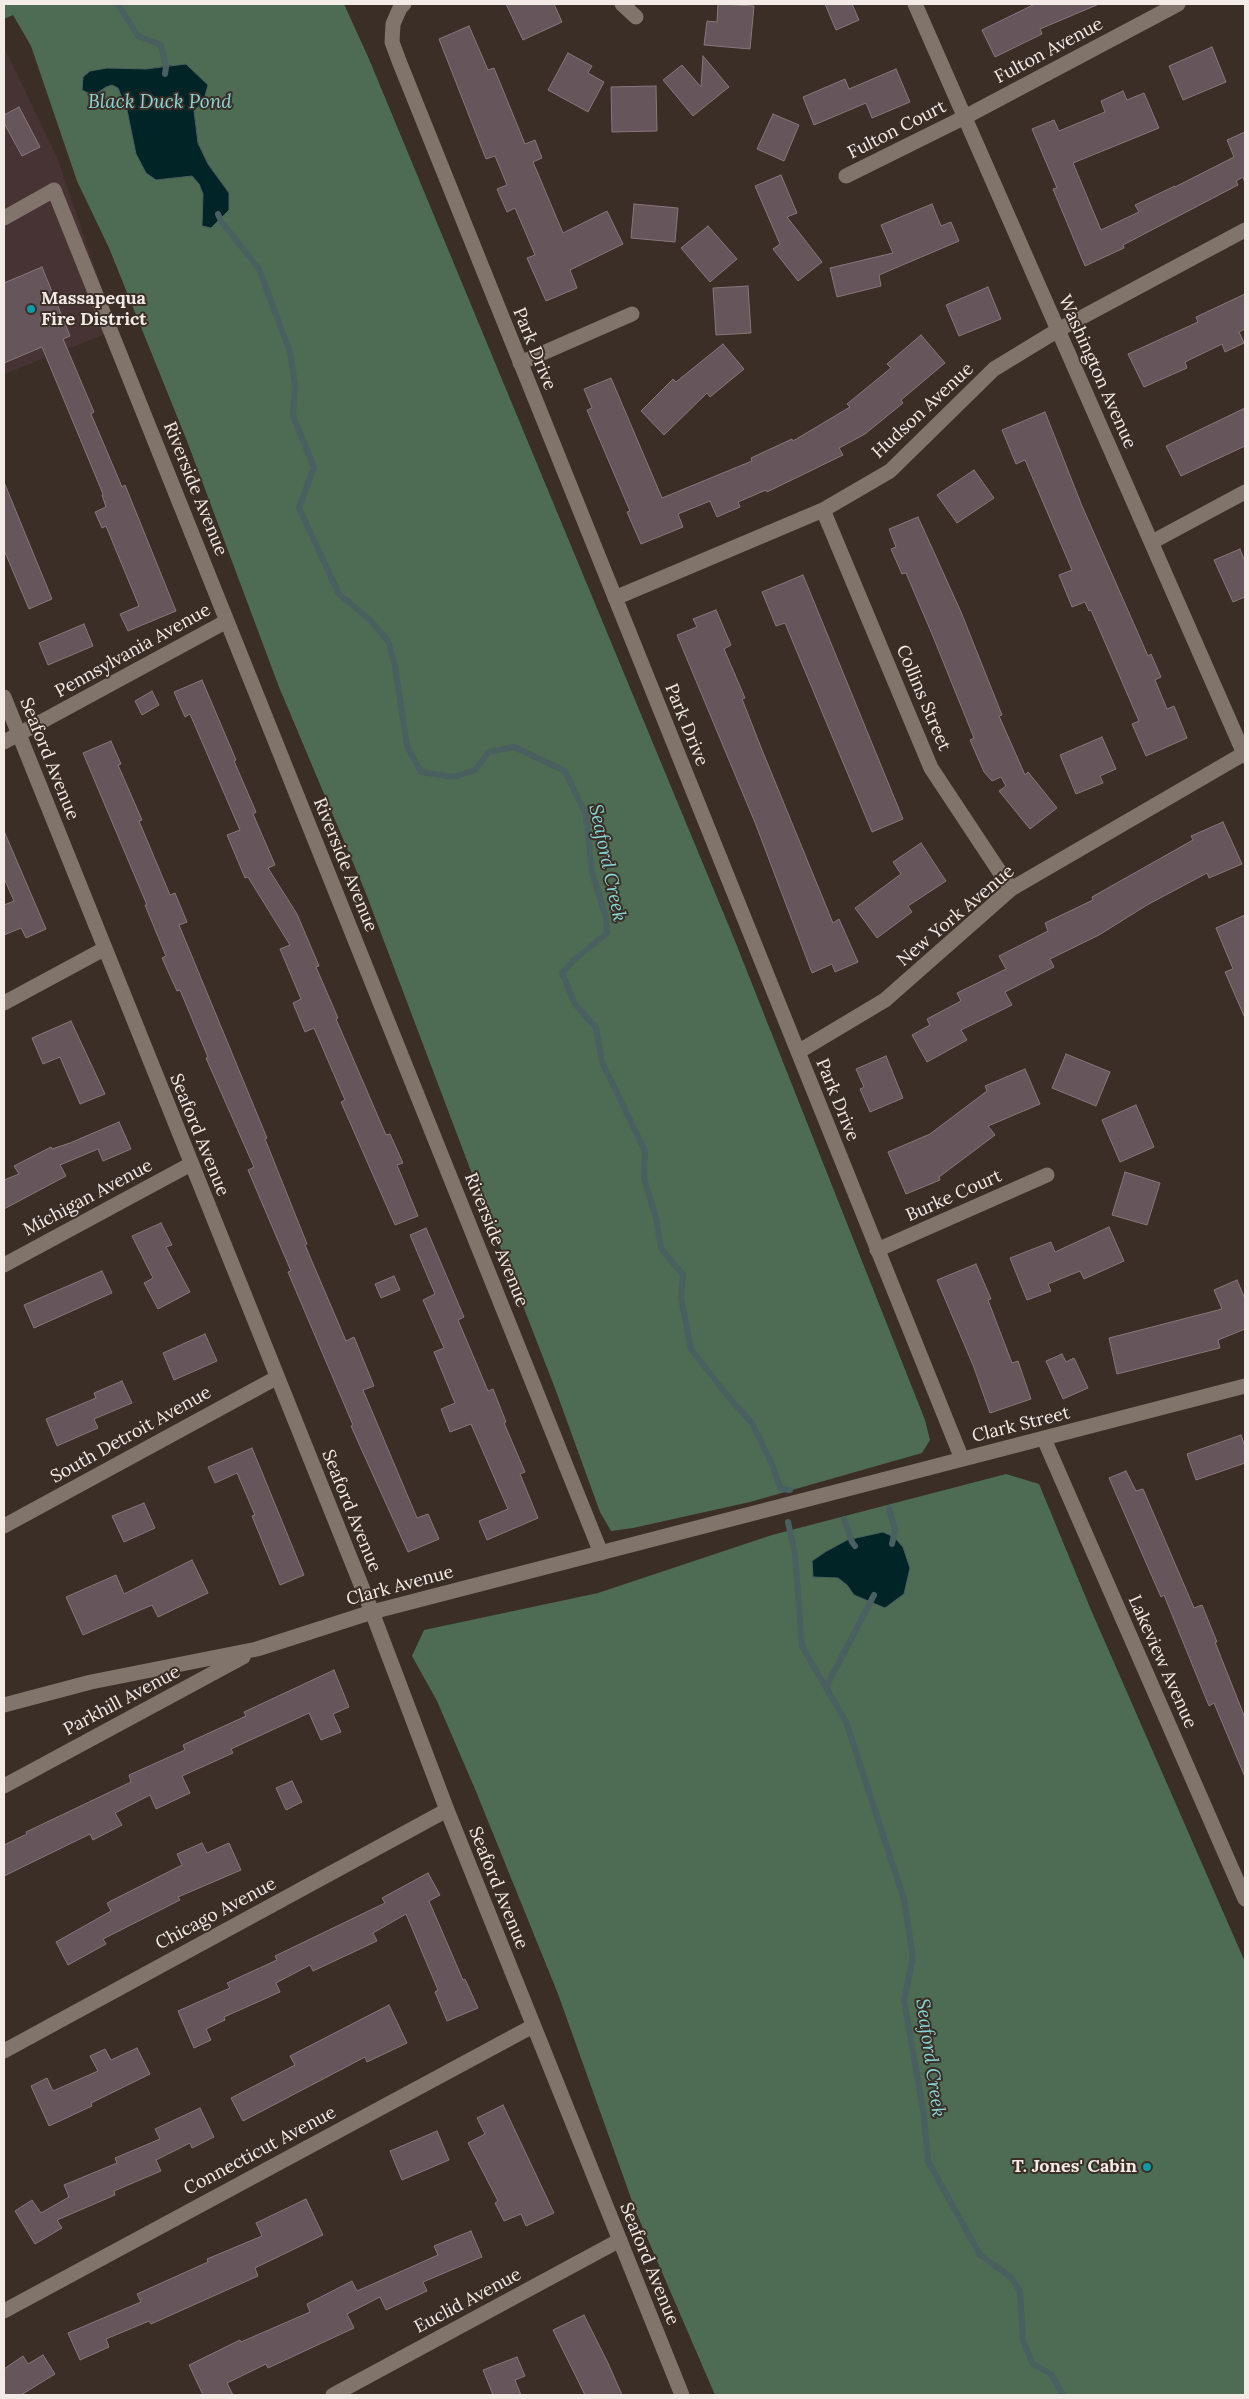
<!DOCTYPE html>
<html>
<head>
<meta charset="utf-8">
<style>
	body { margin:0 }
	#map { position:relative; width:1249px; height:2399px; overflow:hidden; background:#3a2e26; font-family:Lora,serif }
	canvas { display:block }
	.frame { position:absolute; inset:0; border:5px solid #f3ebe6; pointer-events:none }
</style>
</head>
<body>
<div id="map">
<canvas width="1249" height="2399"></canvas>
<div class="frame"></div>
</div>
<script>
const ctx = document.querySelector('canvas').getContext('2d');
ctx.lineJoin = 'round';
function fill(path, color) {
  ctx.fillStyle = color;
  ctx.fill(path, 'evenodd');
}
function toPath(rows) {
  const path = new Path2D();
  for (const r of rows) {
    path.moveTo(r[0], r[1]);
    for (let i = 2; i < r.length; i += 2) path.lineTo(r[i], r[i + 1]);
  }
  return path;
}
function stroke(path, color, width, dash) {
  ctx.strokeStyle = color;
  ctx.lineWidth = width;
  ctx.lineCap = dash ? 'butt' : 'round';
  ctx.setLineDash(dash || []);
  ctx.stroke(path);
}
function label(font, color, halo, rows, align = 'center') {
  ctx.font = font + ' Lora,serif';
  ctx.lineWidth = 4;
  ctx.setLineDash([]);
  ctx.textBaseline = 'middle';
  ctx.strokeStyle = halo;
  ctx.fillStyle = color;
  for (const [text, x, y, turn = 0] of rows) {
    ctx.save();
    ctx.translate(x, y);
    ctx.rotate((+turn || 0) * Math.PI / 180);
    ctx.textAlign = isNaN(turn) ? turn : align;
    if (halo) ctx.strokeText(text, 0, 0);
    ctx.fillText(text, 0, 0);
    ctx.restore();
  }
}
const industrial = toPath([
	[4,47,57,157,116,330,4,374]
]);
const forest = toPath([
	[4,4,344,4,369,59,733,936,925,1420,930,1440,922,1453,750,1502,633,1528,611,1531,600,1512,556,1391,480,1195,365,891,279,687,187,441,109,248,77,181,31,46,13,15,4,19],
	[171,65,204,100,194,111,198,143,208,164,229,193,202,226,203,194,199,184,192,176,156,180,136,154,127,110,118,88,112,85,106,87,128,69,146,69],
	[1006,1474,1039,1484,1091,1610,1245,1962,1245,2395,715,2395,636,2212,558,1994,475,1789,437,1701,412,1656,424,1630,598,1593,772,1535],
	[883,1532,894,1537,854,1595,847,1585,838,1577,813,1577,847,1540]
]);
const water = toPath([
	[186,64,208,85,204,100,194,111,198,143,208,164,229,193,229,210,211,228,202,226,203,194,199,184,192,176,156,180,146,173,136,154,127,110,118,88,112,85,106,87,96,94,90,94,82,90,83,77,90,71,107,68,146,69,186,64],
	[883,1532,894,1537,903,1547,910,1568,904,1594,885,1608,854,1595,847,1585,838,1578,813,1577,812,1561,825,1552,847,1540,883,1532]
]);
const stream = toPath([
	[118,4,138,36,161,45,166,67,165,74],
	[218,214,221,221,259,269,290,352,295,385,293,416,314,467,299,508,339,594,370,620,388,641,395,666,407,746,421,772,454,777,475,770,489,752,514,747,565,771,586,815,592,873,606,917,607,933,574,960,562,973,575,1004,596,1028,602,1062,645,1151,644,1178,656,1218,661,1248,683,1275,681,1297,691,1349,731,1400,752,1423,771,1462,781,1489],
	[781,1489,790,1490],
	[889,1508,895,1530,892,1544],
	[844,1519,852,1542,855,1546],
	[788,1522,795,1554,802,1646,846,1722,904,1899,913,1958,904,2000,924,2116,928,2161,980,2255,1011,2277,1020,2291,1023,2341,1033,2364,1051,2374,1063,2395],
	[826,1687,874,1595]
]);
const building = toPath([
	[506,4,554,4,562,22,523,40,506,4],
	[718,4,754,6,750,49,704,45,707,21,717,22,718,4],
	[825,4,852,4,859,20,836,30,825,4],
	[1035,4,1099,4,1040,29,1042,34,995,57,982,30,1035,4],
	[469,26,488,70,494,68,525,144,535,140,542,158,533,162,563,233,607,211,623,244,570,270,577,288,546,301,527,258,535,255,515,208,507,212,497,189,507,185,495,156,486,159,439,39,469,26],
	[1212,47,1226,82,1183,100,1169,66,1212,47],
	[568,53,592,66,588,73,604,82,588,112,548,90,568,53],
	[703,56,729,87,693,116,663,80,682,65,701,87,703,56],
	[896,69,910,102,872,118,866,103,814,125,803,97,845,79,849,89,896,69],
	[656,86,657,131,612,132,611,87,656,86],
	[1123,91,1127,100,1144,93,1159,128,1073,163,1101,230,1139,212,1135,205,1175,186,1175,187,1234,157,1227,140,1245,132,1245,183,1243,177,1236,181,1238,185,1123,245,1124,248,1085,266,1053,189,1057,188,1032,129,1054,120,1059,131,1105,112,1101,101,1123,91],
	[19,107,40,147,22,156,4,123,4,115,19,107],
	[773,114,799,125,784,161,757,149,773,114],
	[781,175,797,213,787,217,822,262,798,281,773,249,780,244,755,186,781,175],
	[634,204,678,208,675,242,631,238,634,204],
	[932,204,941,226,951,222,959,241,879,275,881,286,837,297,830,268,893,253,881,225,932,204],
	[708,226,737,259,710,282,681,248,708,226],
	[42,267,70,336,63,339,94,412,91,414,122,487,125,485,176,611,128,631,120,614,139,606,106,526,102,528,95,512,106,507,102,495,103,494,42,347,4,363,4,283,42,267],
	[748,286,751,333,716,335,713,288,748,286],
	[988,287,1001,319,959,336,946,305,988,287],
	[1245,294,1245,329,1239,332,1244,343,1225,352,1222,344,1185,362,1187,368,1144,387,1128,354,1198,322,1196,317,1245,294],
	[921,335,945,363,901,400,903,403,865,434,839,448,843,455,767,492,766,490,738,502,740,507,717,517,710,501,678,514,683,527,641,544,627,512,630,511,587,410,592,408,584,389,611,378,662,498,752,461,751,458,792,439,793,441,850,407,847,404,891,368,887,364,921,335],
	[723,344,744,369,710,397,707,393,664,435,641,411,673,379,676,382,723,344],
	[1245,408,1245,446,1181,476,1166,446,1245,408],
	[1045,412,1082,506,1148,656,1151,654,1161,677,1155,680,1167,709,1174,706,1187,738,1146,756,1132,724,1139,721,1091,610,1089,611,1085,602,1072,607,1059,575,1072,570,1025,460,1016,464,1002,430,1045,412],
	[974,470,994,498,957,523,937,495,974,470],
	[4,482,52,599,29,609,4,550,4,482],
	[918,517,961,612,1002,715,999,716,1025,775,1028,772,1057,808,1030,829,999,791,1006,786,1001,777,992,781,984,772,970,740,974,738,932,634,906,573,902,574,891,549,896,547,889,529,918,517],
	[1240,549,1245,562,1245,597,1233,602,1214,560,1240,549],
	[803,575,903,819,872,832,785,623,776,626,762,592,803,575],
	[716,610,731,645,724,649,745,698,742,699,762,750,833,923,839,919,858,962,835,972,832,964,812,973,756,825,677,635,697,627,693,619,716,610],
	[84,624,93,646,48,665,39,643,84,624],
	[202,680,236,760,234,761,256,812,253,814,275,865,268,868,297,914,319,966,316,967,338,1018,336,1019,367,1091,386,1135,390,1134,403,1163,397,1165,418,1216,395,1225,341,1102,345,1100,314,1028,305,1032,293,1003,301,999,280,949,290,945,248,877,245,878,227,835,240,830,190,714,185,717,174,692,202,680],
	[152,691,159,705,142,715,135,701,152,691],
	[1102,737,1116,769,1100,776,1103,783,1076,794,1060,755,1102,737],
	[111,741,121,764,118,765,142,820,139,821,170,895,175,893,187,922,179,925,267,1138,265,1139,307,1244,305,1245,346,1341,354,1337,374,1386,363,1390,417,1518,428,1514,439,1539,408,1552,364,1455,351,1426,353,1425,288,1272,291,1271,248,1170,254,1167,206,1058,208,1057,180,990,177,991,162,958,166,956,145,905,147,905,83,753,111,741],
	[1223,822,1242,864,1209,878,1207,873,1147,905,1099,935,1050,959,1054,967,1005,992,1012,1005,961,1030,967,1040,927,1062,912,1035,930,1025,927,1019,961,1001,957,993,1006,969,999,956,1048,931,1045,923,1093,900,1092,897,1193,840,1191,836,1223,822],
	[4,831,46,929,26,938,21,928,4,935,4,905,14,901,4,878,4,831],
	[921,843,946,881,908,906,912,912,877,938,855,908,901,874,893,862,921,843],
	[1245,915,1245,1018,1225,972,1233,969,1216,928,1245,915],
	[71,1021,105,1094,80,1104,60,1057,43,1064,32,1038,71,1021],
	[1066,1054,1110,1072,1096,1106,1052,1088,1066,1054],
	[886,1056,903,1098,870,1112,860,1089,864,1087,856,1069,886,1056],
	[1025,1069,1040,1104,988,1126,995,1135,939,1177,940,1180,906,1194,888,1152,930,1134,987,1091,985,1086,1025,1069],
	[1136,1105,1154,1147,1120,1162,1102,1120,1136,1105],
	[119,1122,131,1149,103,1161,98,1149,60,1165,66,1176,4,1209,4,1180,19,1174,14,1166,51,1147,52,1149,70,1143,119,1122],
	[1125,1172,1160,1183,1147,1225,1112,1215,1125,1172],
	[161,1223,172,1245,166,1247,190,1292,158,1309,144,1283,153,1278,132,1236,161,1223],
	[1109,1227,1124,1261,1084,1279,1080,1271,1048,1284,1051,1291,1027,1300,1010,1258,1051,1242,1055,1252,1109,1227],
	[426,1228,464,1317,458,1320,488,1391,493,1389,506,1422,504,1423,525,1472,520,1474,538,1518,487,1540,479,1521,508,1509,471,1424,450,1432,441,1409,455,1403,434,1352,444,1348,423,1300,435,1294,410,1235,426,1228],
	[976,1264,991,1299,988,1300,1012,1363,1018,1361,1031,1399,990,1413,973,1365,937,1280,976,1264],
	[102,1271,112,1293,34,1328,24,1305,102,1271],
	[394,1276,400,1290,381,1298,375,1284,394,1276],
	[1237,1280,1245,1299,1245,1329,1218,1340,1220,1348,1117,1374,1109,1338,1222,1309,1214,1290,1237,1280],
	[205,1334,217,1361,174,1380,163,1353,205,1334],
	[1062,1354,1066,1362,1074,1358,1088,1388,1063,1399,1046,1361,1062,1354],
	[122,1381,132,1403,94,1419,98,1428,57,1446,46,1419,96,1398,94,1393,122,1381],
	[1241,1435,1245,1447,1245,1463,1196,1480,1187,1454,1241,1435],
	[252,1448,304,1575,280,1585,252,1516,255,1515,237,1473,215,1483,208,1467,252,1448],
	[1126,1471,1136,1491,1143,1489,1194,1608,1202,1605,1217,1642,1215,1642,1245,1718,1245,1777,1214,1703,1209,1706,1164,1595,1161,1597,1109,1478,1126,1471],
	[144,1503,155,1528,124,1542,112,1516,144,1503],
	[192,1560,208,1593,158,1617,152,1605,83,1635,66,1597,116,1575,124,1594,192,1560],
	[334,1670,349,1707,333,1714,341,1732,321,1740,309,1713,231,1749,233,1753,182,1776,190,1793,156,1809,150,1795,115,1813,122,1825,93,1840,90,1834,4,1876,4,1845,27,1834,26,1832,131,1782,129,1775,185,1750,183,1745,246,1716,244,1712,334,1670],
	[292,1781,302,1802,286,1810,276,1788,292,1781],
	[202,1843,207,1853,229,1843,241,1870,178,1897,180,1900,103,1939,106,1944,68,1965,56,1942,111,1911,107,1903,182,1865,177,1854,202,1843],
	[428,1873,440,1895,429,1901,463,1980,465,1979,478,2008,447,2021,435,1992,438,1990,406,1914,373,1933,377,1941,313,1971,310,1965,276,1983,280,1992,224,2017,225,2020,206,2029,211,2040,194,2048,178,2011,230,1988,227,1983,277,1960,275,1956,385,1903,382,1898,428,1873],
	[389,2005,407,2043,367,2062,365,2057,243,2121,231,2098,295,2065,290,2056,389,2005],
	[137,2048,150,2074,91,2103,92,2106,49,2126,31,2086,47,2078,53,2091,98,2071,90,2056,105,2049,111,2060,137,2048],
	[503,2105,554,2213,526,2226,521,2214,504,2221,495,2203,498,2201,468,2143,485,2134,477,2118,503,2105],
	[200,2108,214,2137,192,2148,190,2143,156,2160,161,2171,114,2191,115,2195,57,2220,62,2228,35,2244,15,2211,32,2200,41,2213,69,2197,64,2185,117,2163,115,2158,160,2139,155,2129,200,2108],
	[437,2131,449,2160,402,2180,390,2151,437,2131],
	[306,2199,323,2235,255,2268,258,2276,151,2324,149,2321,106,2339,109,2347,80,2360,68,2333,141,2302,137,2294,208,2262,207,2259,262,2236,256,2223,306,2199],
	[471,2231,482,2257,423,2282,427,2291,386,2310,380,2297,347,2314,354,2328,268,2368,266,2364,227,2383,233,2395,203,2395,189,2365,240,2340,241,2342,310,2312,307,2304,352,2281,357,2291,438,2255,434,2246,471,2231],
	[584,2315,608,2363,622,2395,585,2395,553,2330,584,2315],
	[43,2355,55,2374,21,2395,4,2395,4,2369,23,2356,28,2364,43,2355],
	[517,2357,525,2376,515,2380,521,2395,493,2395,483,2370,517,2357]
]);
const minor = toPath([
	[404,4,400,8,393,24,392,42,399,61,962,1459],
	[622,4,636,17],
	[915,4,1245,756],
	[846,176,965,117,1178,4],
	[4,218,54,190,601,1553],
	[520,363,632,314],
	[823,510,931,768,1011,889],
	[1152,542,1245,492],
	[615,598,823,510,890,471,994,369,1058,330,1245,230],
	[4,697,372,1612,447,1810,682,2395],
	[4,742,227,621],
	[4,1003,104,949],
	[798,1052,885,1000,1011,889,1245,753],
	[877,1250,1047,1175],
	[4,1265,191,1164],
	[1044,1439,1245,1899],
	[4,1526,276,1378],
	[4,1705,91,1682,257,1649,372,1612,1245,1386],
	[4,1786,243,1657],
	[4,2051,447,1810],
	[4,2311,533,2026],
	[333,2395,620,2240]
]);
const markers = [
	[31,309,5,"#0f9aa8"],
	[1147,2167,5,"#0f9aa8"]
];
const streetNames = [
	["Fulton Avenue",1049,51,-28],
	["Fulton Court",897,130,-27],
	["Park Drive",534,349,68],
	["Washington Avenue",1097,372,66],
	["Hudson Avenue",923,411,-43],
	["Riverside Avenue",195,489,68],
	["Pennsylvania Avenue",133,651,-29],
	["Collins Street",923,698,67],
	["Park Drive",686,725,68],
	["Seaford Avenue",49,759,68],
	["Riverside Avenue",345,865,68],
	["New York Avenue",956,916,-40],
	["Park Drive",837,1100,68],
	["Seaford Avenue",199,1135,68],
	["Burke Court",954,1196,-24],
	["Michigan Avenue",88,1198,-28],
	["Riverside Avenue",496,1240,68],
	["Clark Street",1021,1425,-14],
	["South Detroit Avenue",131,1435,-29],
	["Seaford Avenue",351,1511,68],
	["Clark Avenue",400,1586,-15],
	["Lakeview Avenue",1162,1662,66],
	["Parkhill Avenue",122,1701,-28],
	["Seaford Avenue",498,1888,68],
	["Chicago Avenue",216,1914,-28],
	["Connecticut Avenue",260,2151,-28],
	["Seaford Avenue",649,2264,68],
	["Euclid Avenue",468,2301,-28]
];
const poiNames = [
	["Massapequa",41,299],
	["Fire District",41,320],
	["T. Jones' Cabin",1137,2167,"right"]
];
const waterNames = [
	["Black Duck Pond",160,103],
	["Seaford Creek",607,863,78],
	["Seaford Creek",930,2058,82]
];
fill(industrial, '#473234');
fill(forest, '#4e6b53');
fill(water, '#012526');
stroke(water, '#4a6060', 1);
stroke(stream, '#4a6060', 6);
fill(building, '#66565b');
stroke(building, '#87777c', 1);
stroke(minor, '#81746b', 15);
for (const [x, y, r, color] of markers) {
  const dot = new Path2D();
  dot.arc(x, y, r, 0, 2 * Math.PI);
  ctx.fillStyle = color;
  ctx.fill(dot);
  stroke(dot, '#3a2e26', 2);
}
label('18px', '#f3ebe6', '#3a2e26', streetNames);
label('bold 18px', '#f3ebe6', '#3a2e26', poiNames, 'left');
label('italic 19px', '#86d7d9', '#3a2e26', waterNames);
</script>
</body>
</html>
